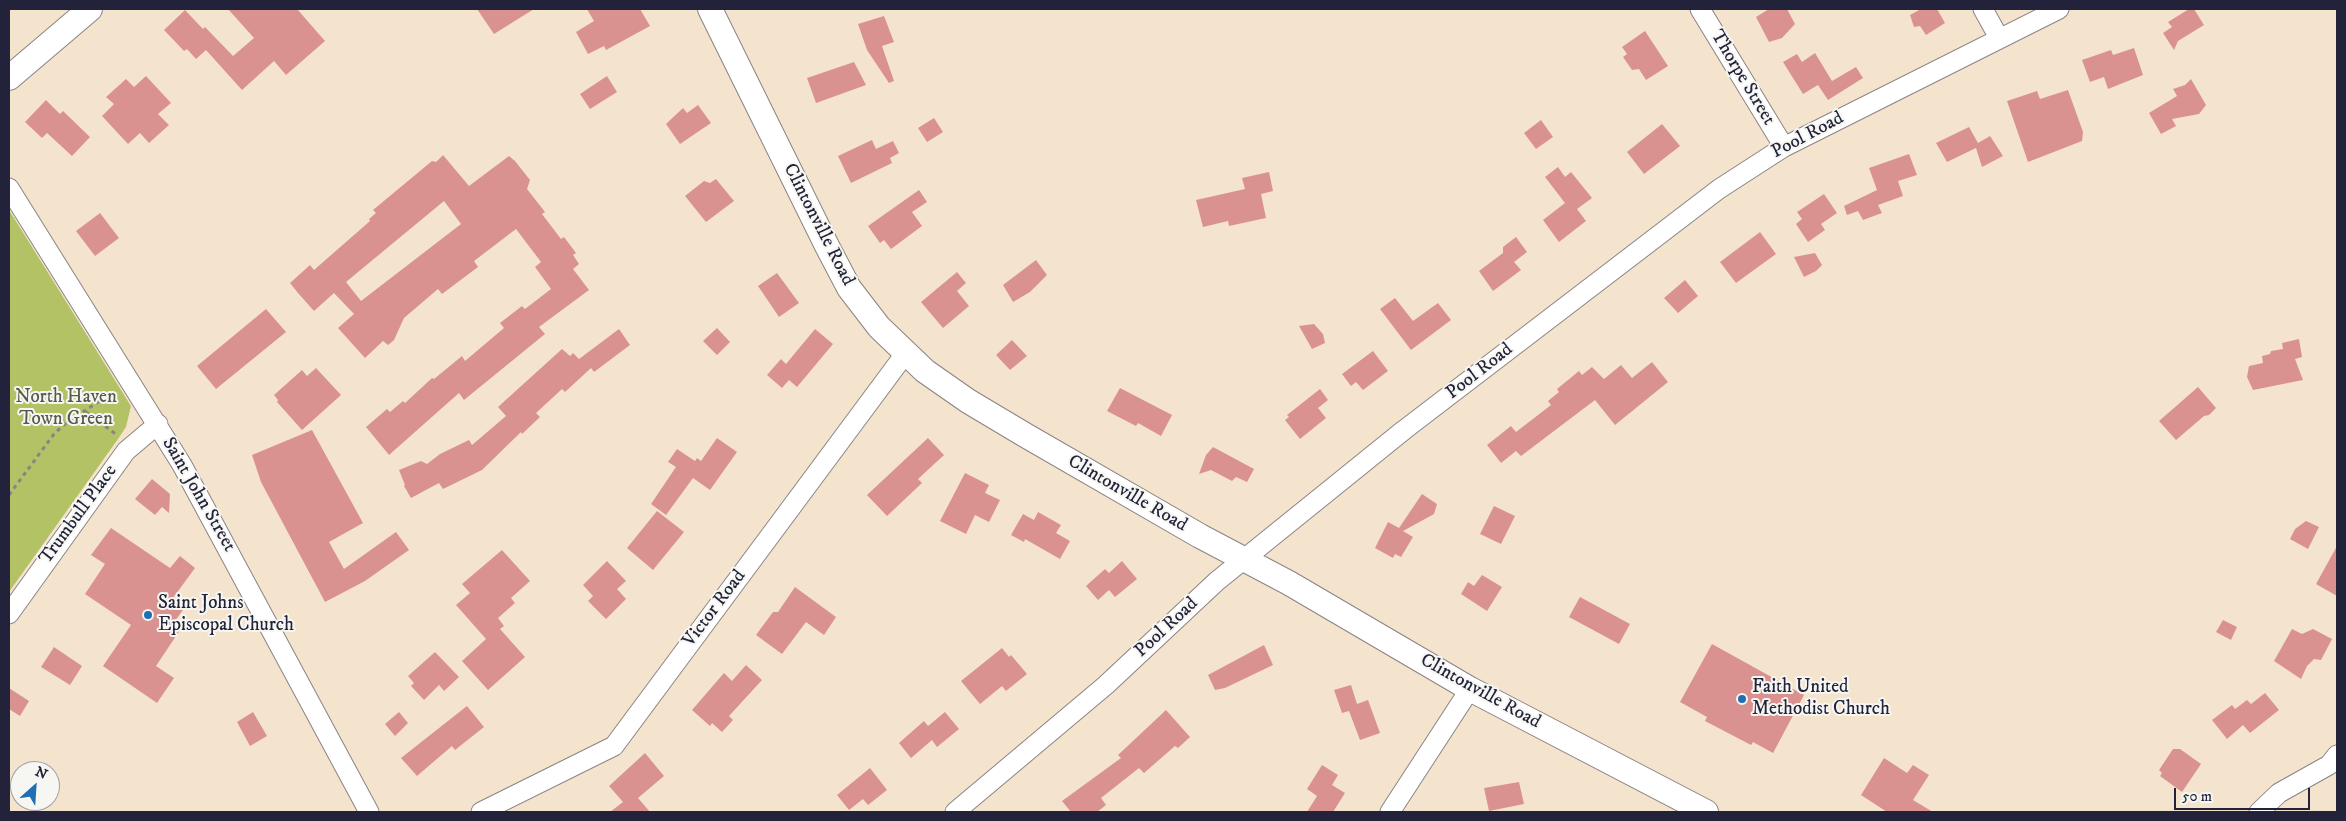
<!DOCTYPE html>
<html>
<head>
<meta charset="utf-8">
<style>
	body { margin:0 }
	#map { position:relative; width:2346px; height:821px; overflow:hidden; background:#f4e4ce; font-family:"IM FELL DW Pica",serif }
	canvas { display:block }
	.frame { position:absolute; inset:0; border:10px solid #22223b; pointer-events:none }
	.north { position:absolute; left:10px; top:761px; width:50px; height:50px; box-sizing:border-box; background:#f6f6f2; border:1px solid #a1a1a9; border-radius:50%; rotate:26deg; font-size:14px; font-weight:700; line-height:20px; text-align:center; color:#22223b }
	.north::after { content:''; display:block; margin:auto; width:18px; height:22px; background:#1f6fb2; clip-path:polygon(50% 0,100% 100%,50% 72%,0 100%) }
	.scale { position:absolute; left:2174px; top:788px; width:136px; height:22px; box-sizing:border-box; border:2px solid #22223b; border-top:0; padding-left:6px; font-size:15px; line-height:18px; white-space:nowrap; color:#22223b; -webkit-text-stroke:4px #f6f6f2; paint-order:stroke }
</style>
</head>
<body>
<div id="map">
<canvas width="2346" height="821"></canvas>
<div class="frame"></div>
<div class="north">N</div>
<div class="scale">50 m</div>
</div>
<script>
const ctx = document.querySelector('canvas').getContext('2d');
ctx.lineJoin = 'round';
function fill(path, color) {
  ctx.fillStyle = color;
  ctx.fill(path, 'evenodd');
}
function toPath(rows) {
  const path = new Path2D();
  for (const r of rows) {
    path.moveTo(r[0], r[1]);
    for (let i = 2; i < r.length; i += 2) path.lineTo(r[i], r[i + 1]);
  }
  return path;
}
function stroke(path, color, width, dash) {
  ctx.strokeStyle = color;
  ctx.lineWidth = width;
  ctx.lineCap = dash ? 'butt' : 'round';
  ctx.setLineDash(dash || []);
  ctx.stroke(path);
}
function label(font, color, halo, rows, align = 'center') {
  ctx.font = font + ' "IM FELL DW Pica",serif';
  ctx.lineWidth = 4;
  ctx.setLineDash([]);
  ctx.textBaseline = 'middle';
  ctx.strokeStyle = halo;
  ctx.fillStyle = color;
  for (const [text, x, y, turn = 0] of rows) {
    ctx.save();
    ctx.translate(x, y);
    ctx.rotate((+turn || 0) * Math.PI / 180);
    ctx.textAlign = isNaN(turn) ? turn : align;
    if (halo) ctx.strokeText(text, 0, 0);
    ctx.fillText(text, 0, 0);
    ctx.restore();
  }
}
const green = toPath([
	[9,210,131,406,126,427,118,439,9,592]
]);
const building = toPath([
	[228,9,297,9,325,41,286,75,274,61,242,90,206,50,196,59,187,49,184,51,164,30,185,10,203,29,205,27,233,56,254,38],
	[477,9,534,9,494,34],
	[587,9,640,9,650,26,606,50,604,46,588,54,576,32,594,21],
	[1769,9,1787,9,1795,24,1782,38,1769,42,1756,17],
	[1921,9,1937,9,1945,23,1926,35,1920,26,1914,27,1910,15],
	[2189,9,2194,9,2204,25,2178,41,2174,50,2163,33,2172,27,2168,22],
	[884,16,894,42,882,46,894,81,889,83,867,50,858,24],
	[1645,31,1668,66,1646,80,1639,69,1632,70,1623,57,1627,54,1622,47],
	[2134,48,2143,75,2108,89,2104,77,2090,82,2082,60,2111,50,2113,55],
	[1815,53,1832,81,1856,67,1863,78,1828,100,1818,85,1803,94,1783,62,1797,54,1802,62],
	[854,62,866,85,816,103,807,78],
	[146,76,171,103,158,114,169,125,149,143,140,133,128,144,102,116,114,104,106,97,126,79,134,87],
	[607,76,617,92,590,109,580,94],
	[2191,79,2206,105,2199,114,2172,119,2176,126,2161,134,2149,113,2177,96,2173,89,2185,85],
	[2068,90,2083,132,2082,141,2028,162,2007,101,2037,91,2040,99],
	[46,100,60,114,63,111,90,137,72,156,47,133,42,138,25,122],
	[698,105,711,123,680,144,666,124,683,108,687,113],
	[934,118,943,132,927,142,918,128],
	[1541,120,1553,137,1536,149,1524,133],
	[1662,124,1680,146,1644,174,1627,152],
	[1969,127,1978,143,1990,136,2003,156,1982,167,1976,148,1947,162,1936,143],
	[872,140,876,149,893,141,899,153,890,158,892,163,851,183,838,156],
	[1909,154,1917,175,1898,181,1903,196,1878,205,1882,213,1863,220,1858,211,1847,215,1844,206,1877,190,1869,168],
	[443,155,469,186,509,156,515,161,530,180,527,189,545,212,542,214,561,239,564,237,576,253,573,255,579,264,573,269,589,290,539,327,545,334,464,400,459,393,389,455,366,427,387,409,390,412,403,401,405,403,432,378,434,379,462,356,465,361,504,328,500,323,522,306,525,309,551,289,535,267,541,262,516,229,474,261,478,267,442,294,438,289,404,318,394,340,388,345,383,341,365,358,338,328,354,314,334,293,314,311,298,293,290,283,310,265,314,270,370,221,369,219,376,213,373,210,432,161,436,162],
	[444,201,461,224,361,301,346,282],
	[1558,167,1565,177,1571,172,1592,198,1577,209,1586,221,1559,242,1543,220,1565,203,1545,177],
	[1269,172,1273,191,1261,194,1266,218,1229,226,1228,221,1203,227,1196,200,1245,189,1242,178],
	[716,179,734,201,706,222,685,196,704,181,710,183],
	[919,190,927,202,912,212,922,226,891,249,884,240,880,243,868,226],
	[1824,194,1837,213,1821,224,1825,230,1808,242,1796,224,1802,219,1797,212],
	[100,213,119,238,95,256,76,231],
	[1760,232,1776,254,1736,283,1720,262],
	[1516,237,1527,252,1514,262,1521,270,1493,291,1479,271,1503,253,1503,247],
	[1815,253,1822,265,1816,271,1804,277,1794,257],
	[1036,260,1047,275,1030,292,1013,302,1003,285],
	[957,272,966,283,957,291,969,306,943,328,921,302],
	[777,273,799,303,779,317,758,286],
	[1685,280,1698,296,1678,313,1664,298],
	[1395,298,1413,321,1438,303,1451,320,1411,350,1380,309],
	[266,309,286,332,216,389,197,366],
	[1314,324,1323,334,1325,343,1312,349,1299,326],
	[717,328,730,342,717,355,703,341],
	[619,329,630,345,594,372,591,368,565,392,562,389,536,413,540,417,522,434,521,432,482,470,443,489,439,483,411,498,404,486,405,485,399,470,421,461,427,464,440,454,469,440,472,445,506,416,498,407,562,349,570,356,573,353,579,359],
	[815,329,833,344,797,387,789,380,782,388,767,375,781,359,786,364],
	[2299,339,2302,357,2295,359,2303,380,2253,390,2247,377,2249,366,2263,363,2262,356,2270,354,2271,351,2283,349,2282,343],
	[1012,340,1027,356,1010,370,996,355],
	[1373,351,1388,371,1363,390,1356,382,1351,386,1342,374],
	[1652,362,1668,382,1615,425,1595,400,1521,456,1516,451,1501,463,1487,445,1511,426,1516,432,1551,405,1548,401,1559,392,1557,389,1579,371,1582,375,1592,367,1604,379,1621,365,1632,378],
	[316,368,341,395,302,430,277,402,278,400,274,395,302,370,307,376],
	[2198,387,2216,408,2209,415,2204,416,2176,440,2159,421],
	[1120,388,1172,415,1161,436,1138,423,1136,426,1107,411],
	[1320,389,1328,400,1318,408,1326,418,1300,439,1285,420,1289,417,1287,415],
	[312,430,363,523,329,542,344,569,396,532,409,550,365,581,325,602,261,482,252,455],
	[717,438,737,452,710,490,693,478,666,515,651,504,676,467,668,462,677,449,695,461,697,458,701,461],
	[928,438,944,455,918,479,922,483,887,516,867,495],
	[1213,447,1254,469,1247,482,1236,477,1232,481,1211,470,1199,474,1206,455],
	[965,473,989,485,985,493,1000,500,989,522,975,515,966,534,940,521],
	[152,479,170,494,169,513,162,507,155,515,135,499],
	[1422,494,1437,504,1434,514,1403,531,1413,537,1401,557,1395,554,1393,558,1375,548,1388,522,1399,528],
	[1494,506,1515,516,1501,544,1480,534],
	[657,511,684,532,653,570,627,548],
	[1038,512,1061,525,1056,533,1070,541,1060,559,1025,539,1024,542,1011,535,1023,514,1034,520],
	[2306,521,2319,527,2308,549,2290,539,2295,529],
	[111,528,170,568,180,556,195,568,173,598,185,607,175,621,182,627,156,666,174,678,157,703,103,666,131,625,85,594,105,564,91,555],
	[2337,546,2337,596,2316,584],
	[502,550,530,581,511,598,515,603,498,618,504,626,500,629,525,657,488,690,462,661,486,639,456,605,470,593,462,584],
	[607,561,626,581,617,589,626,599,606,619,588,601,593,596,583,585],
	[1122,561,1137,579,1115,597,1109,590,1098,600,1086,586,1105,569,1109,573],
	[1482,575,1502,587,1487,611,1461,594,1468,582,1474,586],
	[795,587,836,617,824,635,806,622,782,654,756,635,773,612,778,612],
	[1580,597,1630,624,1619,644,1569,617],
	[2223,620,2237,627,2231,640,2216,632],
	[2292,629,2302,634,2313,629,2332,639,2321,660,2314,659,2307,666,2301,679,2274,661],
	[1712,644,1804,695,1773,753,1753,742,1751,745,1705,721,1707,717,1680,702],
	[1264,645,1273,665,1225,688,1215,690,1208,675],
	[54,647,82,666,70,685,41,667],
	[1002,648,1009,657,1011,655,1027,674,1006,691,1002,686,980,704,961,681],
	[435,652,459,677,444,691,439,685,424,700,411,686,414,683,408,676],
	[746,665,762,680,729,716,733,720,722,732,712,723,710,726,692,710,724,673,732,681],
	[1351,685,1357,704,1368,700,1380,733,1360,740,1349,711,1342,713,1334,690],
	[9,688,29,701,20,716,9,709],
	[2265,693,2279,710,2250,733,2243,725,2227,739,2212,720,2232,705,2235,709,2247,700,2251,704],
	[467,706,484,727,455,750,452,746,417,776,401,758],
	[1166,710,1190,737,1178,748,1175,746,1144,773,1139,768,1101,798,1106,805,1097,812,1071,812,1062,801,1121,758,1118,755],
	[253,712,267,736,250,746,237,722],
	[399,712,408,723,395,736,385,724],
	[945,712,959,729,937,747,932,740,911,758,899,743,924,721,928,726],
	[2173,749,2180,749,2201,764,2182,792,2160,776,2162,773,2159,770],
	[645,753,664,776,638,798,650,812,610,812,623,802,609,786],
	[1884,758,1907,773,1913,765,1929,775,1913,800,1933,812,1887,812,1861,795],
	[1322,765,1338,775,1332,785,1345,793,1333,812,1307,812,1317,796,1307,789],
	[870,768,887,790,868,805,863,799,849,810,837,795],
	[1519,782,1524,804,1489,811,1484,788]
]);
const path = toPath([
	[86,412,117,435],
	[9,495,54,434,66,423,115,391]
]);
const minor = toPath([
	[1700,9,1784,147],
	[1983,9,1999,38],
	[9,188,182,465,369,812],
	[9,614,126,451,158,424],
	[481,812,614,746,905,354],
	[955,812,1106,685,1217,581,1404,430,1719,189,1784,147,2059,9],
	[1390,812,1470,689],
	[2259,812,2279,793,2329,765,2337,755]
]);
const major = toPath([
	[710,9,827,246,849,288,879,327,925,371,968,401,1025,435,1200,536,1289,583,1470,689,1706,812],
	[9,78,90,9]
]);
const markers = [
	[148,615,5,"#1f6fb2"],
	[1742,699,5,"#1f6fb2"]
];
const streetNames = [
	["Thorpe Street",1742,78,59],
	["Pool Road",1808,136,-28],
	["Clintonville Road",818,225,63],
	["Pool Road",1480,372,-38],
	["Clintonville Road",1127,494,30],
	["Saint John Street",198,495,60],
	["Trumbull Place",79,515,-54],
	["Victor Road",715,609,-53],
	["Pool Road",1167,628,-43],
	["Clintonville Road",1480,692,29]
];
const parkNames = [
	["North Haven",66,398],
	["Town Green",66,420]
];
const poiNames = [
	["Saint Johns",158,604],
	["Episcopal Church",158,626],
	["Faith United",1752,688],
	["Methodist Church",1752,710]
];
fill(green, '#b3c265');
fill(building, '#da9290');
stroke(minor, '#8b8384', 21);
stroke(major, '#8b8384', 26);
stroke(path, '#8b8384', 3, [4, 4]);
stroke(minor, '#fff', 19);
stroke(major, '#fff', 24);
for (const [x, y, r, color] of markers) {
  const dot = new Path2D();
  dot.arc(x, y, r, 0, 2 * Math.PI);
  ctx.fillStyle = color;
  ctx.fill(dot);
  stroke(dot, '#f6f6f2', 2);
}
label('19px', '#22223b', '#f6f6f2', streetNames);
label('19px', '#555a4a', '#f6f6f2', parkNames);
label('19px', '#22223b', '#f6f6f2', poiNames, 'left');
</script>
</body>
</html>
